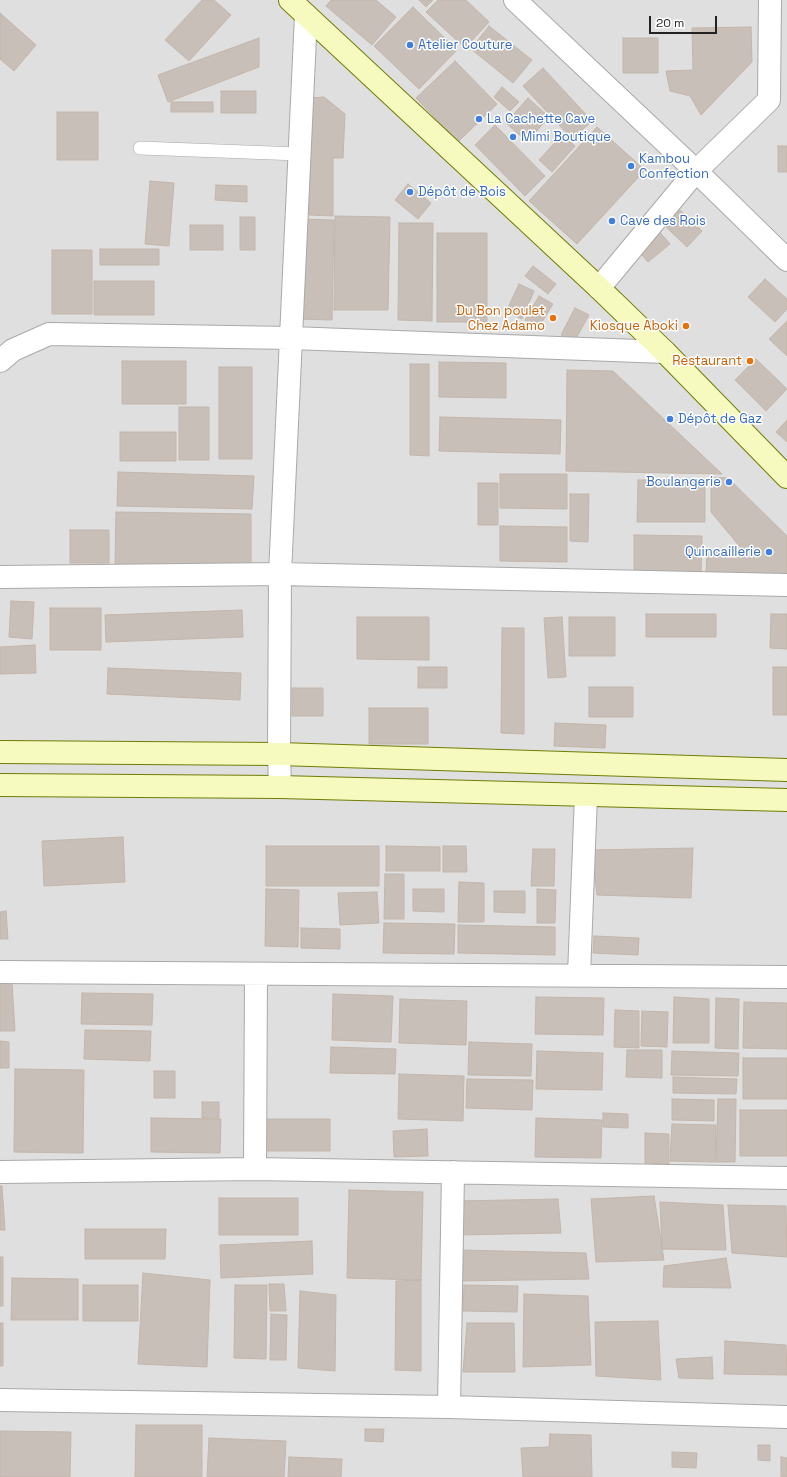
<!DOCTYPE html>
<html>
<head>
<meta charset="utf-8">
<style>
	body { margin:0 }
	#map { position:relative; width:787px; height:1477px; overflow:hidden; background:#f2efe9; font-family:"Space Grotesk",sans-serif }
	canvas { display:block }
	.scale { position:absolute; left:649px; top:16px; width:68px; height:18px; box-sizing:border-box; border:2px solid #222; border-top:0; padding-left:5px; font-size:12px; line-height:14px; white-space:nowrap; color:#222; -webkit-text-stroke:3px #fff; paint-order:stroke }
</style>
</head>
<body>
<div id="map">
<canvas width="787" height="1477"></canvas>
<div class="scale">20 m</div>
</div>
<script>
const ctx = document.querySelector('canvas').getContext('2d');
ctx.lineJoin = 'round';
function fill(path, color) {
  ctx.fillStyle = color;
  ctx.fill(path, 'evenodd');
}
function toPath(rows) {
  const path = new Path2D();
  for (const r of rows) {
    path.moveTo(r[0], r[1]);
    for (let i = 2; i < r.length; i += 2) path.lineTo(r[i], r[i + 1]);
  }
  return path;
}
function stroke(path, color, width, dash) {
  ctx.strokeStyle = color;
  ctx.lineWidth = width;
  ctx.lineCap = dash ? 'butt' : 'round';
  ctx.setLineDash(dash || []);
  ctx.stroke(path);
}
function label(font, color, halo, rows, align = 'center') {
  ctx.font = font + ' "Space Grotesk",sans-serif';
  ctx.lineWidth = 3;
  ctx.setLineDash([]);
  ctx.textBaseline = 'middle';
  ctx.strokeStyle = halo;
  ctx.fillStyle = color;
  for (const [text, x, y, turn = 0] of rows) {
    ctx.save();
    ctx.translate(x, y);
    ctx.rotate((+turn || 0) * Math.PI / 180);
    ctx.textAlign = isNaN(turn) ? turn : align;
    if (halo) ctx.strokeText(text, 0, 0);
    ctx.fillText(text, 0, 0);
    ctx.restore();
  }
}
const residential = toPath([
	[0,0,787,0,787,1477,0,1477]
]);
const building = toPath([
	[202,0,214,0,231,15,189,61,165,40,202,0],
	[331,0,376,0,396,17,372,45,326,6,331,0],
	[419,0,433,0,426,7,419,0],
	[438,0,466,0,489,22,465,48,426,12,438,0],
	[413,7,457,50,419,89,374,46,413,7],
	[0,13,36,45,14,71,0,59,0,13],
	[489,26,532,60,513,83,471,49,489,26],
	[751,27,752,62,701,115,690,96,670,91,666,71,693,70,692,28,751,27],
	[259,38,259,67,168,102,158,75,259,38],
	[623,38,658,38,658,73,623,73,623,38],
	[455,61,497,104,458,142,416,98,455,61],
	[543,68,592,121,572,139,523,86,543,68],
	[502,87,519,102,510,111,494,97,502,87],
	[221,91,256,91,256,113,221,113,221,91],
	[324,97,345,114,343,158,333,158,333,216,309,215,310,98,324,97],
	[528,98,549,117,527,142,506,123,528,98],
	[171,102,213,102,213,112,171,112,171,102],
	[57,112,98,112,98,160,57,160,57,112],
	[495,125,545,176,525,196,475,145,495,125],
	[597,127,645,170,577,244,529,201,597,127],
	[562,135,575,146,552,172,539,160,562,135],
	[778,146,787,146,787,172,778,172,778,146],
	[150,181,174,183,169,246,145,244,150,181],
	[408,184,431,203,418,219,395,200,408,184],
	[216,185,247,186,247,202,215,200,216,185],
	[679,209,702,231,687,247,664,225,679,209],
	[335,216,390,217,388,310,334,310,335,216],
	[240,217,255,217,255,250,240,250,240,217],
	[301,219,334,220,332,320,298,319,301,219],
	[399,223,433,223,432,321,398,320,399,223],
	[190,225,223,225,223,250,190,250,190,225],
	[656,228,670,244,648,262,635,247,656,228],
	[437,233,487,233,487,322,437,322,437,233],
	[100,249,159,249,159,265,100,265,100,249],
	[52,250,92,250,92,314,52,314,52,250],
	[533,266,556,284,548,294,525,276,533,266],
	[765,279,787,299,787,309,775,322,748,297,765,279],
	[94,281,154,281,154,315,94,315,94,281],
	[519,284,534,291,522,319,506,312,519,284],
	[539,296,553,304,538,328,525,320,539,296],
	[575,308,589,315,574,342,561,335,575,308],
	[787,321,787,356,769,339,787,321],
	[756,359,787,389,766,411,735,380,756,359],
	[122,361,186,361,186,404,122,404,122,361],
	[439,362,506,363,506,398,439,397,439,362],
	[410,364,429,364,429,456,410,455,410,364],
	[219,367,252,367,252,459,219,459,219,367],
	[567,370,613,371,722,474,566,471,567,370],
	[179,407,209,407,209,460,179,460,179,407],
	[440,417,561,420,560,454,439,451,440,417],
	[787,420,787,442,776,432,787,420],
	[120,432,176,432,176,461,120,461,120,432],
	[118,472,254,476,252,509,117,506,118,472],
	[500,474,567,474,567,509,500,508,500,474],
	[711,477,728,478,787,536,787,577,706,576,707,551,746,554,711,512,711,477],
	[638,480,705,480,705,522,637,522,638,480],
	[478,483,498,483,498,525,478,525,478,483],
	[570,494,589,494,588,542,570,541,570,494],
	[116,512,251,514,251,566,115,565,116,512],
	[500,526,567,527,567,562,500,561,500,526],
	[70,530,109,530,109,563,70,563,70,530],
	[634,535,702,536,701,576,634,576,634,535],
	[11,601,34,602,32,639,9,637,11,601],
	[50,608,101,608,101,650,50,650,50,608],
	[242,610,243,637,106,642,105,615,242,610],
	[646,614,716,614,716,637,646,637,646,614],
	[771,614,787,614,787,649,770,648,771,614],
	[357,617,429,617,429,660,357,659,357,617],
	[562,617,566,677,548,678,544,618,562,617],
	[569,617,615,617,615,656,569,656,569,617],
	[502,628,524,628,524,734,501,733,502,628],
	[35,645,36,673,0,674,0,647,35,645],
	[418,667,447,667,447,688,418,688,418,667],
	[773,667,787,667,787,715,773,715,773,667],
	[108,668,241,673,240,700,107,694,108,668],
	[589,687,633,687,633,717,589,717,589,687],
	[292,688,323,688,323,716,292,716,292,688],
	[369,708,428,708,428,744,369,744,369,708],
	[555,723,606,725,605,748,554,746,555,723],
	[123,837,125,882,44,886,42,841,123,837],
	[266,846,379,846,379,886,266,886,266,846],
	[386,846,440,847,440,871,386,871,386,846],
	[443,846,466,846,467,872,443,872,443,846],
	[693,848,691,898,597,895,592,850,693,848],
	[533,849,555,849,554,886,531,886,533,849],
	[385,874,404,874,404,919,384,919,385,874],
	[459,882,484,883,484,922,458,922,459,882],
	[266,889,299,890,298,947,265,946,266,889],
	[413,889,444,889,444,912,413,911,413,889],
	[537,889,556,890,555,923,537,923,537,889],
	[494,891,525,891,525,913,494,912,494,891],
	[377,892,379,923,340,925,338,893,377,892],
	[6,911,8,939,0,939,0,912,6,911],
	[384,923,455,924,454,954,383,953,384,923],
	[458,925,555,927,555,955,458,953,458,925],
	[301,928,340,929,340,949,301,948,301,928],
	[594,936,639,938,638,955,593,953,594,936],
	[0,982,12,982,15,1031,0,1031,0,982],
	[82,993,153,994,152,1025,81,1024,82,993],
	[333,994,393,996,391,1042,332,1040,333,994],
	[536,997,604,998,603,1035,535,1034,536,997],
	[674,997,709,999,709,1043,673,1043,674,997],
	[716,998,739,999,738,1049,715,1048,716,998],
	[400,999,467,1001,466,1045,399,1043,400,999],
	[744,1002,787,1003,787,1049,743,1048,744,1002],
	[615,1010,639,1011,639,1048,614,1047,615,1010],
	[642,1011,668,1012,667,1047,641,1046,642,1011],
	[85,1030,151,1031,150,1061,84,1059,85,1030],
	[0,1041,9,1042,9,1068,0,1068,0,1041],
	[469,1042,532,1044,531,1076,468,1075,469,1042],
	[331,1047,396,1049,395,1074,330,1073,331,1047],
	[627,1050,662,1050,662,1078,626,1077,627,1050],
	[537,1051,603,1053,602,1090,536,1089,537,1051],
	[672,1051,739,1053,738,1076,671,1075,672,1051],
	[743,1058,787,1058,787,1099,743,1099,743,1058],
	[15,1069,84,1070,83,1153,14,1152,15,1069],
	[154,1071,175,1071,175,1098,154,1098,154,1071],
	[399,1074,464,1076,463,1121,398,1119,399,1074],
	[673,1077,737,1079,736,1094,673,1093,673,1077],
	[467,1079,533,1080,532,1110,466,1108,467,1079],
	[672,1099,714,1100,714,1121,672,1120,672,1099],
	[718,1099,736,1099,735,1162,716,1162,718,1099],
	[202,1102,219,1102,219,1118,202,1118,202,1102],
	[740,1110,787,1110,787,1156,740,1156,740,1110],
	[603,1113,628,1114,628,1128,603,1127,603,1113],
	[151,1118,221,1119,220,1153,151,1152,151,1118],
	[536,1118,602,1120,601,1158,535,1157,536,1118],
	[260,1119,330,1119,330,1151,260,1151,260,1119],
	[672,1124,716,1125,715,1162,670,1161,672,1124],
	[427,1129,428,1156,394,1157,393,1131,427,1129],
	[645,1133,669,1134,669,1164,645,1163,645,1133],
	[0,1186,2,1186,5,1230,0,1230,0,1186],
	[349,1190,423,1192,421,1280,347,1278,349,1190],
	[654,1196,664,1260,596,1262,591,1199,654,1196],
	[219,1198,298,1198,298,1235,219,1235,219,1198],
	[558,1199,561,1233,458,1235,458,1201,558,1199],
	[660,1202,723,1205,726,1250,662,1249,660,1202],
	[728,1205,786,1206,787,1257,732,1253,728,1205],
	[85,1229,166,1229,165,1259,85,1259,85,1229],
	[312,1241,313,1274,221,1278,220,1245,312,1241],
	[460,1250,586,1253,589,1279,460,1281,460,1250],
	[0,1257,3,1257,3,1306,0,1306,0,1257],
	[726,1258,731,1288,663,1287,664,1266,726,1258],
	[143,1273,210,1280,207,1367,138,1364,143,1273],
	[12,1278,78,1279,78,1320,11,1320,12,1278],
	[421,1280,421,1371,395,1370,396,1281,421,1280],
	[269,1284,284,1284,286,1311,270,1311,269,1284],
	[83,1285,138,1285,138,1321,83,1321,83,1285],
	[235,1285,267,1285,266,1359,234,1358,235,1285],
	[464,1285,518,1286,517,1312,463,1311,464,1285],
	[300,1291,336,1295,335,1371,298,1368,300,1291],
	[524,1294,588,1296,591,1365,523,1367,524,1294],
	[271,1314,287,1315,286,1360,270,1360,271,1314],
	[658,1321,661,1380,596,1376,595,1322,658,1321],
	[0,1323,3,1323,3,1366,0,1366,0,1323],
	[467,1323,514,1323,515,1372,463,1372,467,1323],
	[725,1341,786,1345,787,1375,724,1374,725,1341],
	[712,1357,713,1379,679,1378,676,1359,712,1357],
	[136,1425,202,1425,202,1477,135,1477,136,1425],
	[365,1429,384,1429,383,1442,365,1441,365,1429],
	[0,1431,71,1432,70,1477,0,1477,0,1431],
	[550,1434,591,1435,592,1477,523,1477,521,1448,549,1447,550,1434],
	[209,1438,286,1441,284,1477,207,1477,209,1438],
	[758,1445,770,1445,770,1461,758,1460,758,1445],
	[672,1452,697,1453,696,1468,672,1467,672,1452],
	[289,1457,342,1459,341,1477,288,1477,289,1457],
	[781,1457,787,1458,787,1477,781,1477,781,1457]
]);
const lane = toPath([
	[140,148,299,154]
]);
const street = toPath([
	[515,0,696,171,787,260],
	[599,288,696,171,769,100,770,0],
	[0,361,13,350,49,334,291,338,665,352],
	[0,577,280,574,787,585],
	[280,787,279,754,280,574,306,15],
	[0,972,787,977],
	[579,975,586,795],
	[255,1169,256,974],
	[0,1172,255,1169,787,1178],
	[0,1400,449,1407,787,1417],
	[449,1407,453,1172]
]);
const secondary = toPath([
	[290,0,599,288,665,352,787,477],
	[0,752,279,754,787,770],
	[0,785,280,787,787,800]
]);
const markers = [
	[410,45,4,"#3f7fe0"],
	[479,119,4,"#3f7fe0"],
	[513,137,4,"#3f7fe0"],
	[631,166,4,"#3f7fe0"],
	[410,192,4,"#3f7fe0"],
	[612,221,4,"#3f7fe0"],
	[553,318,4,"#e8710a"],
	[686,326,4,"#e8710a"],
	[750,361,4,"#e8710a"],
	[670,419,4,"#3f7fe0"],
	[729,482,4,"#3f7fe0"],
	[769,552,4,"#3f7fe0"]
];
const shopNames = [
	["Atelier Couture",418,45],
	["La Cachette Cave",487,119],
	["Mimi Boutique",521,137],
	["Kambou",639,159],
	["Confection",639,174],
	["Dépôt de Bois",418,192],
	["Cave des Rois",620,221],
	["Dépôt de Gaz",678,419],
	["Boulangerie",721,482,"right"],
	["Quincaillerie",761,552,"right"]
];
const foodNames = [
	["Du Bon poulet",545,311],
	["Chez Adamo",545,326],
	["Kiosque Aboki",678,326],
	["Restaurant",742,361]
];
fill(residential, '#e0dfdf');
fill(building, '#c7bfb8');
stroke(building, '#c4b6ab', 1);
stroke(lane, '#a9a9a9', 14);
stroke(street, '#a9a9a9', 24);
stroke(secondary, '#707d05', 24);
stroke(lane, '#fff', 13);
stroke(street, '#fff', 22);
stroke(secondary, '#f7fabf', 22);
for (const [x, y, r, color] of markers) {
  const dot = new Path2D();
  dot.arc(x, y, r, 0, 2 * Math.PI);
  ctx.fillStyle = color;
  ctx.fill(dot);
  stroke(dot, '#fff', 1.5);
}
label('13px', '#366cbe', '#fff', shopNames, 'left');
label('13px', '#c56008', '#fff', foodNames, 'right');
</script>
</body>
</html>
